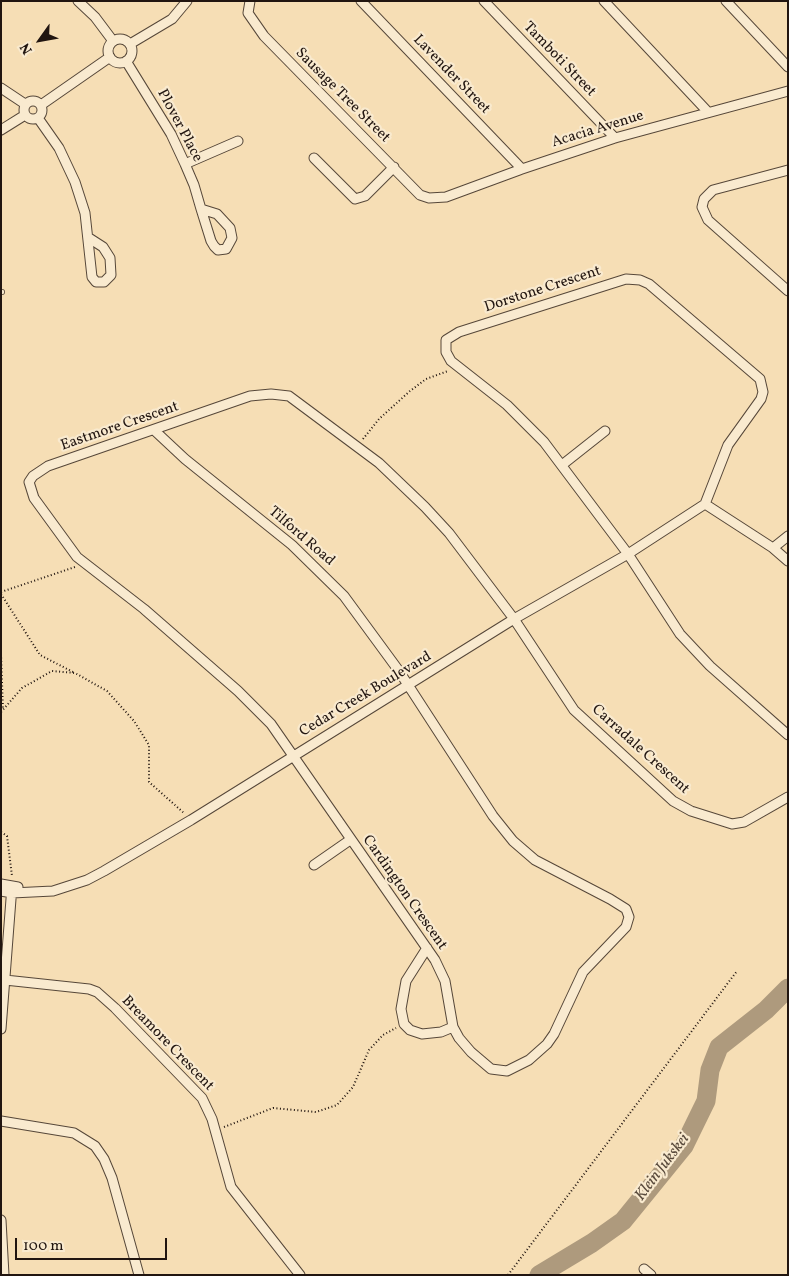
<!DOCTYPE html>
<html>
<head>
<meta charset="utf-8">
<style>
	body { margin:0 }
	#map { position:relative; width:789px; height:1276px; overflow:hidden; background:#f6deb5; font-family:Vollkorn,serif }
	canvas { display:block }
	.frame { position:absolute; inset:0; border:2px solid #211510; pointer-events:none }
	.north { position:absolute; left:15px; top:15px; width:50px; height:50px; -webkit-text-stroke:4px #f9eacf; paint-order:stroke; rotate:238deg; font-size:14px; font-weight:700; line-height:20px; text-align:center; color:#211510 }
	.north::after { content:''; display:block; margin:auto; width:18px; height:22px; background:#211510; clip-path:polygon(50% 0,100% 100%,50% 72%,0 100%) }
	.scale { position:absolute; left:15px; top:1238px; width:152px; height:22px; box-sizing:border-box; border:2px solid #211510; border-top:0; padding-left:6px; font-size:15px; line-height:18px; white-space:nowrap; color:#211510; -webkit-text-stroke:4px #f9eacf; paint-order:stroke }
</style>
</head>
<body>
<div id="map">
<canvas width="789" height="1276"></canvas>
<div class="frame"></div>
<div class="north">N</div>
<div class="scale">100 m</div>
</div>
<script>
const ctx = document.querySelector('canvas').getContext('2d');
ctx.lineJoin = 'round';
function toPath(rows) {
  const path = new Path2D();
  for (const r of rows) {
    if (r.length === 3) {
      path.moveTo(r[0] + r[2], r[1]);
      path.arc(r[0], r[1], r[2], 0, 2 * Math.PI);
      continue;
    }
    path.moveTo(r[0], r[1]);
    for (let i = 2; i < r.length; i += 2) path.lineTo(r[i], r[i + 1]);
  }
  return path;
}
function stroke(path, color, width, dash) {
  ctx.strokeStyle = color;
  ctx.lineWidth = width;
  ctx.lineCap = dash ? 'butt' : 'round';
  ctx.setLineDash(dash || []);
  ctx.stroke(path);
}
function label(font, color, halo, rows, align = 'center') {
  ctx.font = font + ' Vollkorn,serif';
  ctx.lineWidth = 4.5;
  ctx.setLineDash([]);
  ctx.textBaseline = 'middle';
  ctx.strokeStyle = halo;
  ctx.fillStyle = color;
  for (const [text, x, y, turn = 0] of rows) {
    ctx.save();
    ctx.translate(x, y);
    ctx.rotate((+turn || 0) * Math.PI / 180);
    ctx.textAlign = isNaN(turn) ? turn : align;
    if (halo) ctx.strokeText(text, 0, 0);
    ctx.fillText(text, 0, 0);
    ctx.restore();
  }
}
const river = toPath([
	[539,1275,592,1243,623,1221,684,1146,706,1101,710,1070,719,1047,766,1010,788,988]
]);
const path = toPath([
	[363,439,379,419,410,391,426,379,448,371],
	[1,592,75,567],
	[1,594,40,655,73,672],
	[1,654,3,710],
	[1,712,22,688,52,671,75,673,107,691,134,721,149,745,149,782,185,814],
	[1,832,7,836,12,876],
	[224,1127,273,1108,316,1112,337,1105,353,1087,369,1050,383,1035,396,1028],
	[508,1275,737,971]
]);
const lane = toPath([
	[1,292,2,292]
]);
const street = toPath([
	[78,1,95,17,113,41],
	[250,1,248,13,264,36,420,195,429,198,446,197,522,169,615,138,788,91],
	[361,1,522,169],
	[484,1,615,138],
	[604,1,708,112],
	[726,1,788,67],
	[120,51,12],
	[130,44,172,19,187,1],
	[126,61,171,134,185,164,194,185,201,209,211,241,214,246,218,250,226,249,232,238,230,228,217,214,201,209],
	[1,88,25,104],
	[33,110,9],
	[41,105,110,57],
	[38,118,59,148,75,182,85,213,92,277,96,282,104,282,111,275,110,258,103,247,89,238],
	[1,130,25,115],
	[314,158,355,199,365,196,394,167],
	[185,164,238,141],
	[788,170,713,190,704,199,702,207,708,220,788,291],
	[154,430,185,459,292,545,344,596,399,671,493,816,513,841,535,860,610,899,626,909,629,917,626,927,583,972,554,1034,547,1044,529,1060,507,1071,491,1069,471,1052,459,1038,453,1027,445,981,435,960,271,724,238,691,144,609,77,557,34,498,29,482,33,476,48,466,250,396,271,394,289,396,379,463,425,507,449,533,514,619,574,710,673,801,691,811,732,824,744,822,788,797],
	[562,465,605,431],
	[705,504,773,548,788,561],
	[773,548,788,536],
	[314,865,350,840],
	[1,884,18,887],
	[1,891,12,893,53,891,87,880,104,871,191,820,514,619,628,554,705,504,728,445,761,399,763,392,760,379,649,284,640,280,626,279,459,332,446,340,446,352,451,361,507,405,544,442,628,554,680,634,710,666,788,735],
	[427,948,406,981,401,1009,404,1024,410,1030,422,1034,441,1032,453,1027],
	[5,980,89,989,97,992,115,1008,202,1098,212,1119,231,1187,300,1275],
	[1,1029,12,886],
	[1,1121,74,1133,95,1146,104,1159,112,1178,139,1275],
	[1,1220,4,1275],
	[644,1269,651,1275]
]);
const streetNames = [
	["Tamboti Street",559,60,46],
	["Lavender Street",451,75,46],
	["Sausage Tree Street",342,96,45],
	["Plover Place",179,126,62],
	["Acacia Avenue",598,130,-17],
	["Dorstone Crescent",543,290,-18],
	["Eastmore Crescent",120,427,-19],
	["Tilford Road",301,537,41],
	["Cedar Creek Boulevard",366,695,-31],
	["Carradale Crescent",640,750,42],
	["Cardington Crescent",404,893,55],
	["Breamore Crescent",167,1044,46]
];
const waterNames = [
	["Klein Jukskei",663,1168,-53]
];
stroke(river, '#ae9a7d', 19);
stroke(lane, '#564739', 6);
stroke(street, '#564739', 11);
stroke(path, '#211510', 2, [1, 2.5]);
stroke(lane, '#f9eacf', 4.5);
stroke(street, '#f9eacf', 9);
label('15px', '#211510', '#f9eacf', streetNames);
label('italic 16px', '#594a3c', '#f9eacf', waterNames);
</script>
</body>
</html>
